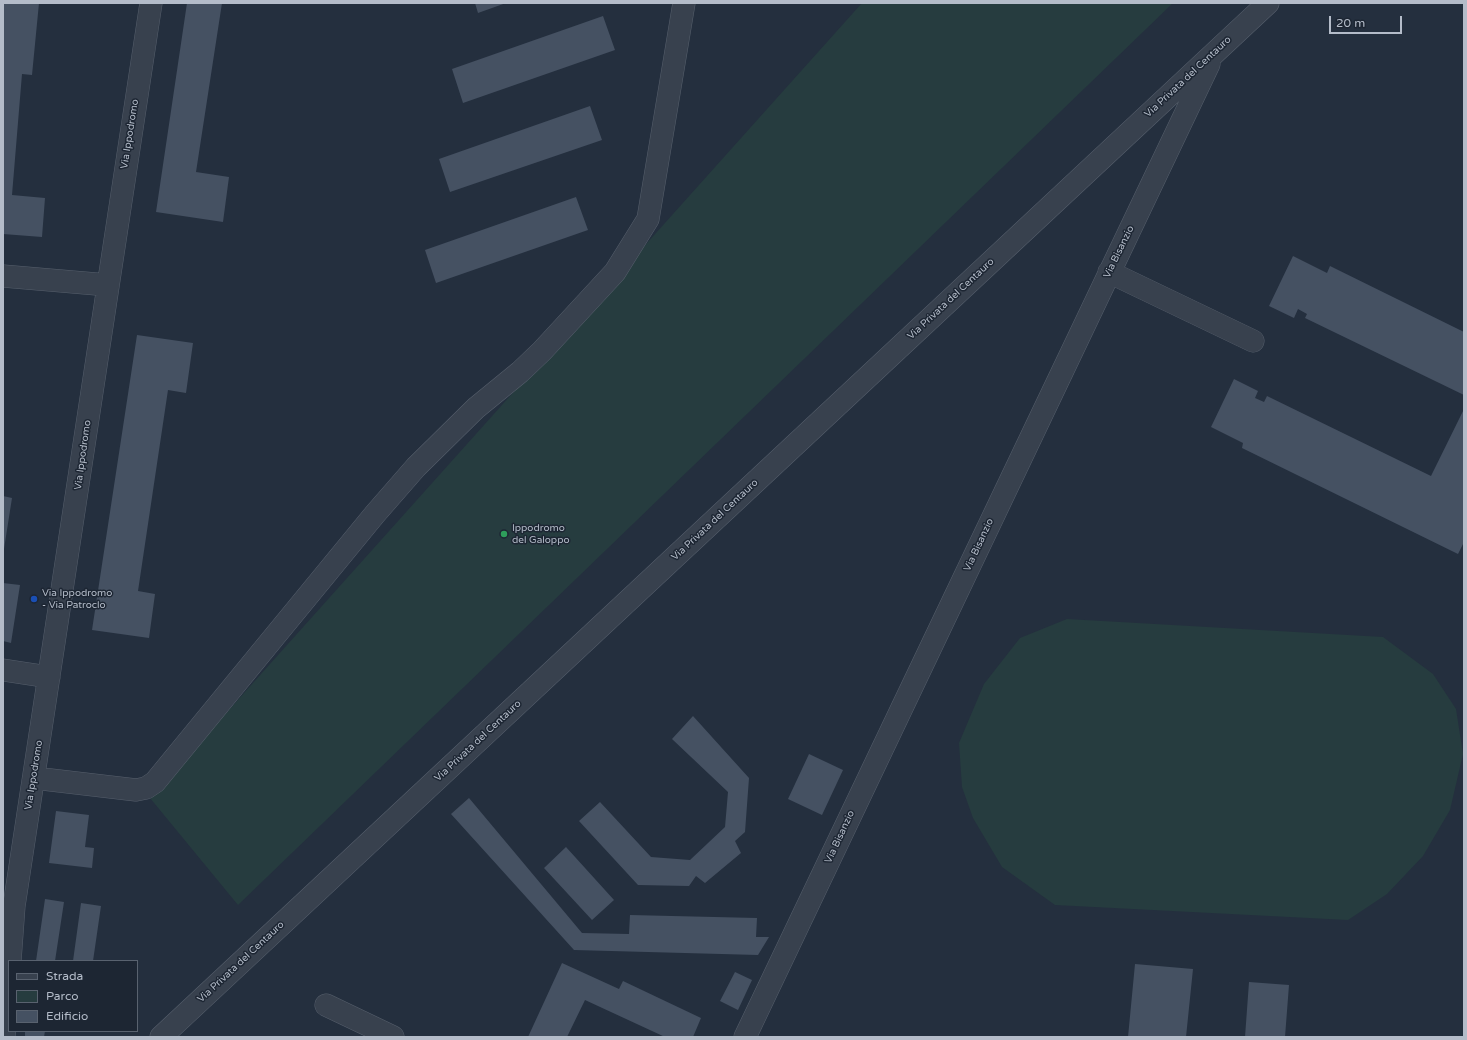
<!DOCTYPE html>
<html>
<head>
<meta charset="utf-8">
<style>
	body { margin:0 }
	#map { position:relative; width:1467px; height:1040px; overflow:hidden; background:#242f3e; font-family:"Varela Round",sans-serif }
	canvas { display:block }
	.frame { position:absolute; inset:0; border:4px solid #b4bcc9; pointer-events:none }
	.legend { position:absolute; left:8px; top:960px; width:130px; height:72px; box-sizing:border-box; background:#1d2633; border:1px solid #59626f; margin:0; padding:5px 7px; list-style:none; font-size:12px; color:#b4bcc9 }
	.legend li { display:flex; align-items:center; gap:8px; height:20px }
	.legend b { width:20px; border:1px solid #59626f }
	.scale { position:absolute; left:1329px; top:16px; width:73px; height:18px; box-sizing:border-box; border:2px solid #b4bcc9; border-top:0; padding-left:5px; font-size:12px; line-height:14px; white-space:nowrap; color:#b4bcc9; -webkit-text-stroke:3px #1d2633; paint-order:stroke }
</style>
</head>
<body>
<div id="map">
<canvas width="1467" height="1040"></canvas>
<div class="frame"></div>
<ul class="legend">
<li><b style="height:5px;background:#38414e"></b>Strada</li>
<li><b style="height:11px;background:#263c3f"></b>Parco</li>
<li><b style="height:11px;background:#455162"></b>Edificio</li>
</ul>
<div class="scale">20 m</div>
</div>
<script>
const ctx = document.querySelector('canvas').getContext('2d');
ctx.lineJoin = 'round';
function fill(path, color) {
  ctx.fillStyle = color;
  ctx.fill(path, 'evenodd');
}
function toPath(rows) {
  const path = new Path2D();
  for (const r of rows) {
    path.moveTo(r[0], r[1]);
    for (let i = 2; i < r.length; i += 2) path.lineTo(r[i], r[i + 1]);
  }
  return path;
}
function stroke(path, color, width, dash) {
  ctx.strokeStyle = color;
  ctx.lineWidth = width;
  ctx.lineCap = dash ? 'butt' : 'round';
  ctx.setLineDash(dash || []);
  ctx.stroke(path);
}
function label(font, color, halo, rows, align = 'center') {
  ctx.font = font + ' "Varela Round",sans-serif';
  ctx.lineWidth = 3;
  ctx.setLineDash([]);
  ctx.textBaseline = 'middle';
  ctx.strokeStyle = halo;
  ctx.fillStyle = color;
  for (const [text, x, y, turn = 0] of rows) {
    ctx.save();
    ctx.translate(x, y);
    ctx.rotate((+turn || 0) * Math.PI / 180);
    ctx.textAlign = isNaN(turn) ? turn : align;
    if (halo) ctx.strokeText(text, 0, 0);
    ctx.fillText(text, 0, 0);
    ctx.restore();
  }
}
const green = toPath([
	[862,3,1173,3,238,905,150,798],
	[1067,619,1383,637,1433,674,1456,709,1463,754,1450,810,1423,856,1387,894,1348,920,1055,905,1002,867,973,818,962,787,959,743,984,684,1020,638]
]);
const building = toPath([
	[3,3,39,3,32,75,22,74,12,195,45,198,42,237,3,234],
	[187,3,222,3,196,172,229,177,223,222,156,212],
	[475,3,506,3,478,13],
	[603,16,615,50,463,103,452,69],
	[590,106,602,140,450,192,439,159],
	[576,197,588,230,436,283,425,250],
	[1293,256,1327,273,1330,266,1464,332,1464,395,1305,318,1307,314,1298,309,1294,318,1269,306],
	[137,335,193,343,186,393,168,390,138,591,155,594,149,638,92,630],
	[1234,379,1258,391,1255,398,1264,402,1267,396,1431,476,1464,409,1464,542,1458,554,1242,448,1243,443,1211,427],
	[3,496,12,498,4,549,3,549],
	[3,583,20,585,11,643,3,641],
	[693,716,749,778,745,832,735,841,741,853,705,883,696,876,689,886,638,885,579,821,600,802,651,857,690,860,725,827,728,792,672,739],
	[809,754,843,770,822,815,788,799],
	[469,798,582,933,629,934,630,915,757,918,756,937,769,937,758,955,574,950,451,814],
	[56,811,89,815,85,847,94,848,92,868,49,863],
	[566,847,614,900,592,920,544,868],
	[45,899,64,902,55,961,36,961],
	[81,903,101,906,93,961,73,961],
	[562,963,619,989,623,981,701,1018,693,1037,665,1037,585,1000,567,1037,528,1037],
	[1135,964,1193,969,1186,1037,1128,1037],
	[735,972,752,980,738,1010,720,1001],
	[1249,982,1289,985,1285,1037,1245,1037],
	[25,1031,45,1031,44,1037,25,1037]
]);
const minor = toPath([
	[1109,272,1253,341],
	[3,276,108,285],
	[3,670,49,677],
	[34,778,136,790,146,788,155,782,375,514,416,467,476,408,520,372,542,351,615,272,648,219,684,3],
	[10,961,14,906,151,3],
	[326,1005,393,1037],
	[4,1037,9,974],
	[161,1037,1268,3],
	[745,1037,1209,64]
]);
const markers = [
	[504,534,4,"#2e9e5b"],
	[34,599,4,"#1a4fb4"]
];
const streetNames = [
	["Via Privata del Centauro",1188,77,-43],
	["Via Ippodromo",130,134,-81],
	["Via Bisanzio",1119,252,-64],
	["Via Privata del Centauro",951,299,-43],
	["Via Ippodromo",83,455,-82],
	["Via Privata del Centauro",715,520,-43],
	["Via Bisanzio",979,545,-65],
	["Via Privata del Centauro",478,741,-43],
	["Via Ippodromo",34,775,-81],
	["Via Bisanzio",840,837,-65],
	["Via Privata del Centauro",241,962,-43]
];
const poiNames = [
	["Ippodromo",512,528],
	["del Galoppo",512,540],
	["Via Ippodromo",42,593],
	["- Via Patroclo",42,605]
];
fill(green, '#263c3f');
fill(building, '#455162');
stroke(minor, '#565f6c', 23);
stroke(minor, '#38414e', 22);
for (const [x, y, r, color] of markers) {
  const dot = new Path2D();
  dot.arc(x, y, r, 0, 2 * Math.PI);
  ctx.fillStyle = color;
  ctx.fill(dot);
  stroke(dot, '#1d2633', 1.5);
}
label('10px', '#b4bcc9', '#1d2633', streetNames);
label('10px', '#b4bcc9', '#1d2633', poiNames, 'left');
</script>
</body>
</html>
